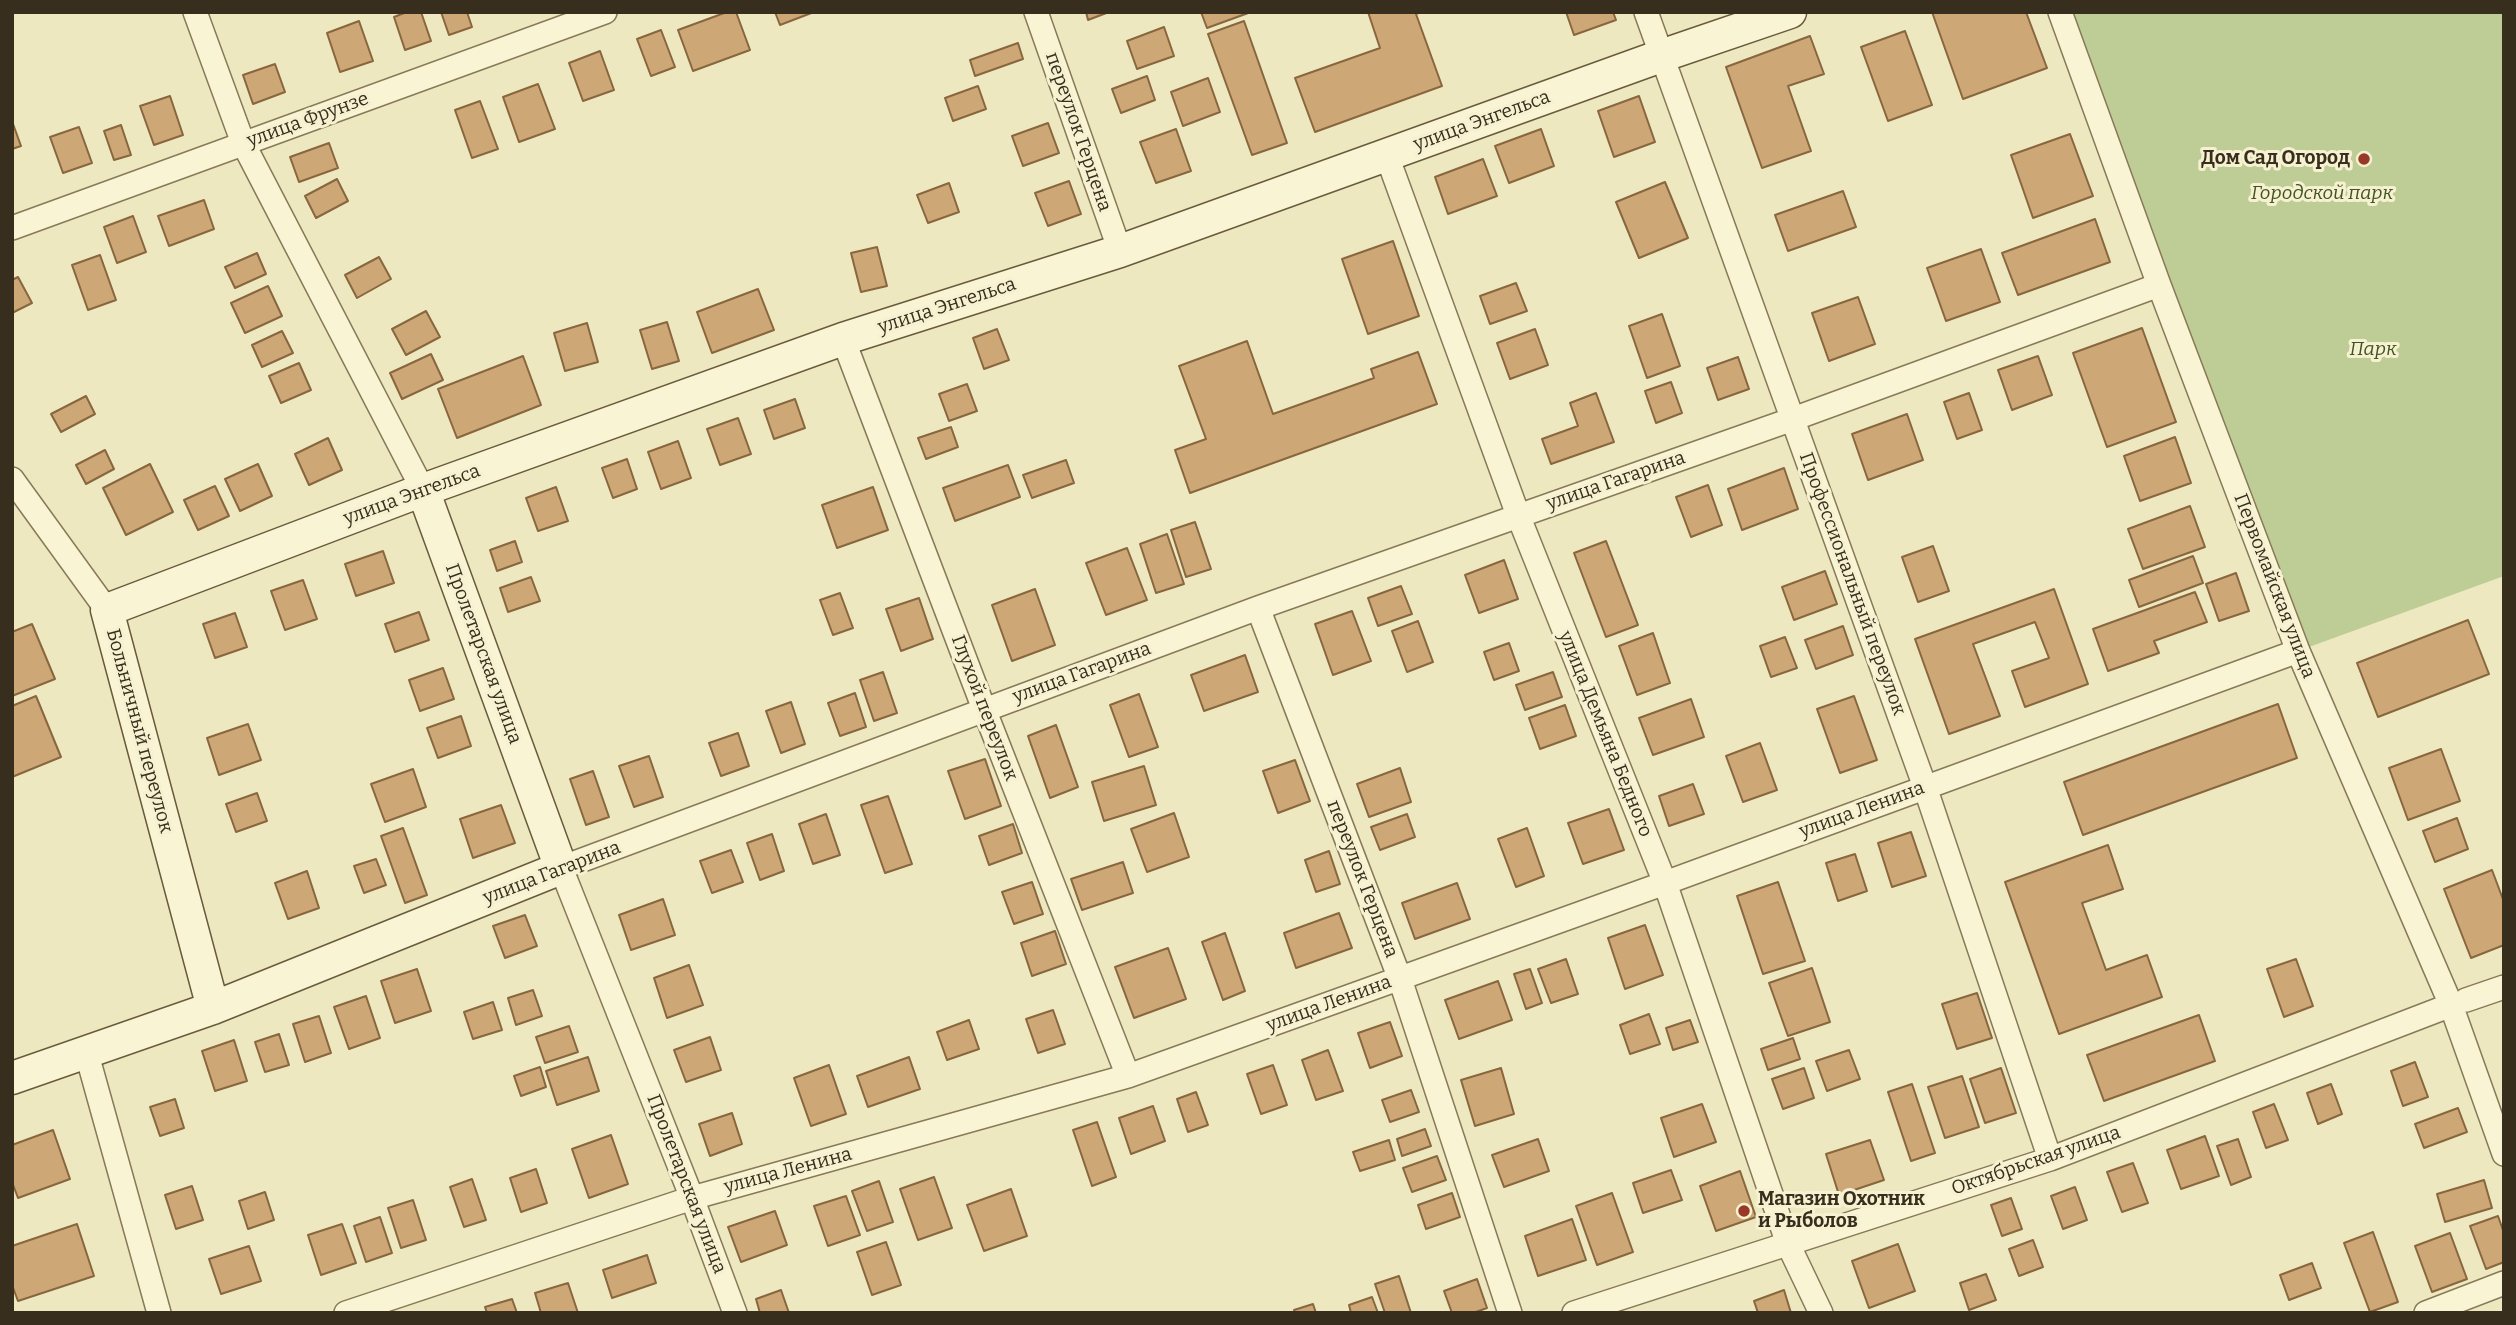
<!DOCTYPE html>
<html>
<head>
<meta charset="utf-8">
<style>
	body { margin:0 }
	#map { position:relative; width:2516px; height:1325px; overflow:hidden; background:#eee8c1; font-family:Bitter,serif }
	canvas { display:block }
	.frame { position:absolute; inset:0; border:14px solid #382e1d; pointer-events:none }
</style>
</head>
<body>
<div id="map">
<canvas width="2516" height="1325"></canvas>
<div class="frame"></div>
</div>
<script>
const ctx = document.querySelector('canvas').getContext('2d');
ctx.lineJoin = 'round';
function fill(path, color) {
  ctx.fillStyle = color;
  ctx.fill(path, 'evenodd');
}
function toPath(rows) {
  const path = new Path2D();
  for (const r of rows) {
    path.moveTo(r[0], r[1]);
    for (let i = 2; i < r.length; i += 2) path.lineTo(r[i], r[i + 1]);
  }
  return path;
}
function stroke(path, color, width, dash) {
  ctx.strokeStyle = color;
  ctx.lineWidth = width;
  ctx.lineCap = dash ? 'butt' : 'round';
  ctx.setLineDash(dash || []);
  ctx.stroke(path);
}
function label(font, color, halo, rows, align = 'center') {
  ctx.font = font + ' Bitter,serif';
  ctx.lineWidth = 6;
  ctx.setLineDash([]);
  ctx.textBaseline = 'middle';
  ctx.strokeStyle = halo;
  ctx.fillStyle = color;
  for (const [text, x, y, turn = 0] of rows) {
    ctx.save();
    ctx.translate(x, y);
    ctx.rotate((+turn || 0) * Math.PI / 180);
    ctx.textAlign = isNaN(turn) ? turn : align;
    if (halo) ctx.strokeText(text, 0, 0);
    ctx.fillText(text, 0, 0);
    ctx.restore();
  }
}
const green = toPath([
	[2061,12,2504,12,2504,576,2298,651]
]);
const building = toPath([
	[407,12,421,12,431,41,405,50,394,17,407,12],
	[441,12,467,12,472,27,449,35,441,12],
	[727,12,736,12,750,50,693,71,678,30,727,12],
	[775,12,814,12,780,25,775,12],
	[1086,12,1109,12,1088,20,1086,12],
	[1201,12,1251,12,1207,28,1201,12],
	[1368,12,1421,12,1416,14,1442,86,1315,132,1295,78,1380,48,1368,12],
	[1566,12,1613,12,1616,20,1574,35,1566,12],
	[1932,12,2026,12,2047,68,1963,99,1932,12],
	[359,21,373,61,340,72,327,33,359,21],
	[1244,21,1287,143,1252,155,1208,34,1244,21],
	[1164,27,1174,56,1137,69,1127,41,1164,27],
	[661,30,675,67,651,76,637,39,661,30],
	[1905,31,1932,105,1888,121,1861,47,1905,31],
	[1810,36,1824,74,1788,86,1811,151,1762,168,1726,67,1810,36],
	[1018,43,1023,59,975,76,970,60,1018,43],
	[600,51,614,90,583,101,569,63,600,51],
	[275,64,285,92,253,104,243,75,275,64],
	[1147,76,1155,100,1121,113,1112,89,1147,76],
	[1208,78,1220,112,1183,126,1171,92,1208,78],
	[538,84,555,129,519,142,503,97,538,84],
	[978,86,986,109,953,121,945,98,978,86],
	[170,96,183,135,154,145,140,106,170,96],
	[1639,96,1655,142,1614,157,1598,111,1639,96],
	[480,101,498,149,472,158,455,110,480,101],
	[12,121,21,146,12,149,12,121],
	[1048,123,1059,153,1023,166,1012,136,1048,123],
	[121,125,131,155,114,160,104,131,121,125],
	[79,127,92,163,63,173,50,137,79,127],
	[1176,129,1191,171,1156,183,1140,142,1176,129],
	[1541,129,1554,166,1509,183,1495,146,1541,129],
	[2070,134,2093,196,2033,218,2011,155,2070,134],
	[329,143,338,168,299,182,290,157,329,143],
	[1483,159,1497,196,1448,214,1435,177,1483,159],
	[337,179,348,201,316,218,305,196,337,179],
	[1069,181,1081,214,1048,226,1035,193,1069,181],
	[1665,182,1688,238,1639,258,1616,202,1665,182],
	[949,183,959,212,928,223,917,195,949,183],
	[1843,191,1856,227,1788,251,1775,215,1843,191],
	[204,200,214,229,169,246,158,216,204,200],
	[133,216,146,252,117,263,104,227,133,216],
	[2095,219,2110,262,2018,295,2002,253,2095,219],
	[1393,241,1419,316,1368,334,1342,259,1393,241],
	[877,247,887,286,861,292,851,253,877,247],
	[1981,249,2000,302,1946,321,1927,268,1981,249],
	[257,253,266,274,235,288,225,267,257,253],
	[100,255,116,300,88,310,72,265,100,255],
	[379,257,391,279,357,298,345,275,379,257],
	[18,277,32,303,12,313,12,280,18,277],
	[1516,283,1527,311,1490,324,1480,296,1516,283],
	[268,286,282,316,245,333,231,303,268,286],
	[758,289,774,330,712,353,697,312,758,289],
	[1858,297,1875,344,1829,361,1812,313,1858,297],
	[426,311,440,337,406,355,392,329,426,311],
	[1662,314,1680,366,1647,378,1629,326,1662,314],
	[667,322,679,361,652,369,640,330,667,322],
	[587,323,598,362,565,371,554,333,587,323],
	[2142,328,2176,422,2107,447,2073,353,2142,328],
	[997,329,1009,360,984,369,973,338,997,329],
	[1535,329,1548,365,1510,379,1497,343,1535,329],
	[282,331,293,353,262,367,252,345,282,331],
	[1247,341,1273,414,1374,378,1371,369,1418,352,1437,404,1190,493,1175,450,1206,439,1179,366,1247,341],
	[431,354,443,380,402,399,390,373,431,354],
	[523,356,541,405,457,438,438,389,523,356],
	[2038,356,2052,395,2012,410,1998,370,2038,356],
	[1738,357,1749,389,1718,400,1707,368,1738,357],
	[299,363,311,390,281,403,269,376,299,363],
	[1671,382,1682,413,1656,423,1645,391,1671,382],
	[967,384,977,411,949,421,939,394,967,384],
	[1596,393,1614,442,1551,464,1542,439,1578,426,1570,403,1596,393],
	[1969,393,1982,430,1957,439,1944,402,1969,393],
	[86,396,95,414,61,432,51,414,86,396],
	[795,399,805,428,774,439,764,410,795,399],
	[1907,414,1923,460,1868,480,1852,434,1907,414],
	[738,418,751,454,720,465,707,429,738,418],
	[951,427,958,447,926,459,918,438,951,427],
	[2175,437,2191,483,2140,501,2124,456,2175,437],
	[328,438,342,470,309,485,295,454,328,438],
	[678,441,691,478,661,489,648,452,678,441],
	[105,450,114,469,86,484,76,465,105,450],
	[627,459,637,489,613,498,602,468,627,459],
	[1066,460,1074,483,1032,498,1023,475,1066,460],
	[150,464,173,512,126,535,103,488,150,464],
	[258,464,272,496,240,511,225,479,258,464],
	[1008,465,1020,497,955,521,943,488,1008,465],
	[1784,468,1798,509,1742,530,1728,489,1784,468],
	[1708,485,1722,525,1691,537,1676,497,1708,485],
	[215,486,229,516,198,530,184,500,215,486],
	[556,487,568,521,538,531,526,498,556,487],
	[873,487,888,530,837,548,822,505,873,487],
	[2190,506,2205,547,2143,569,2128,529,2190,506],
	[1195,522,1211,569,1186,577,1171,530,1195,522],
	[1167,534,1184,584,1156,593,1140,544,1167,534],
	[515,541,522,562,497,571,490,550,515,541],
	[1606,541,1638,625,1606,637,1574,553,1606,541],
	[1933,546,1949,591,1918,602,1902,557,1933,546],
	[1127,548,1147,600,1106,615,1086,563,1127,548],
	[383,551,394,583,356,596,345,564,383,551],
	[2193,556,2203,583,2139,607,2129,580,2193,556],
	[1504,560,1518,599,1479,613,1465,575,1504,560],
	[1825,571,1837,604,1794,620,1782,587,1825,571],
	[2236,573,2249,611,2219,621,2206,584,2236,573],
	[531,577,540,601,508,612,500,588,531,577],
	[303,580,317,619,285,630,271,591,303,580],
	[1401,586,1412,614,1378,626,1368,598,1401,586],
	[1035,589,1055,645,1012,661,992,605,1035,589],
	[2054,589,2088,684,2025,707,2012,671,2049,658,2035,622,1973,644,2000,716,1949,734,1915,639,2054,589],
	[2195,592,2207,622,2154,641,2159,653,2108,671,2093,629,2195,592],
	[840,593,853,628,833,635,820,600,840,593],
	[919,598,933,639,901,651,886,609,919,598],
	[1352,611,1371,661,1333,675,1315,624,1352,611],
	[419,612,429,640,395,652,385,624,419,612],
	[235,613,247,647,215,658,203,624,235,613],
	[2468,620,2489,674,2378,717,2357,663,2468,620],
	[1418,621,1433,662,1407,672,1392,631,1418,621],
	[32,624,55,679,12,696,12,632,32,624],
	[1843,626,1853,655,1816,669,1805,640,1843,626],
	[1653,633,1670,683,1637,695,1619,646,1653,633],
	[1785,637,1797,668,1771,677,1760,646,1785,637],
	[1509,643,1519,671,1494,680,1484,652,1509,643],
	[1245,655,1258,692,1204,711,1191,675,1245,655],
	[443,668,454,699,420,711,409,680,443,668],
	[883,672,897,713,874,721,860,680,883,672],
	[1553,672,1562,697,1525,710,1516,685,1553,672],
	[855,693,866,727,840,736,828,703,855,693],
	[1139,694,1158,747,1129,757,1110,705,1139,694],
	[36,696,61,757,12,777,12,706,36,696],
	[1854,696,1877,760,1840,773,1817,709,1854,696],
	[1691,699,1704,737,1653,755,1639,718,1691,699],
	[791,702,805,744,781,753,766,711,791,702],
	[2278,704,2297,758,2083,835,2064,782,2278,704],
	[1565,705,1576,736,1540,749,1529,718,1565,705],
	[461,716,471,746,438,758,427,728,461,716],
	[248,724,261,760,219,775,207,738,248,724],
	[1056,725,1078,787,1050,798,1028,736,1056,725],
	[738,733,749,766,721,776,709,743,738,733],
	[1760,743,1777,790,1743,802,1726,756,1760,743],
	[2441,749,2460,801,2408,820,2389,768,2441,749],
	[649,756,663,797,634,807,619,766,649,756],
	[985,759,1001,806,965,819,948,771,985,759],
	[1295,760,1310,801,1278,813,1263,771,1295,760],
	[1144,766,1156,805,1104,821,1092,782,1144,766],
	[1400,768,1411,802,1369,817,1357,784,1400,768],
	[413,769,426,807,385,822,371,784,413,769],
	[593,771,609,817,586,825,570,779,593,771],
	[1693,784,1704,814,1669,826,1659,796,1693,784],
	[257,793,267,821,236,832,226,804,257,793],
	[888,796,912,864,885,873,861,805,888,796],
	[501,805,515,843,473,858,460,819,501,805],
	[1609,809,1624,850,1583,864,1568,823,1609,809],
	[1174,813,1189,857,1147,872,1131,829,1174,813],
	[826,814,840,855,813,864,799,824,826,814],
	[1407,814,1415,837,1380,850,1371,827,1407,814],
	[2457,818,2468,849,2435,862,2423,831,2457,818],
	[1013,824,1022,853,989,865,979,836,1013,824],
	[403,828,427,895,405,903,381,836,403,828],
	[1527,828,1544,876,1516,887,1498,839,1527,828],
	[1911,832,1926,876,1892,887,1878,843,1911,832],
	[772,834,784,871,760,880,747,843,772,834],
	[2108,845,2123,889,2082,903,2106,970,2147,955,2162,997,2059,1034,2005,882,2108,845],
	[731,850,743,882,712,893,700,861,731,850],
	[1329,851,1340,884,1316,892,1305,860,1329,851],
	[1855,854,1867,891,1838,901,1826,863,1855,854],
	[376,859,386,885,364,893,354,866,376,859],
	[1123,862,1133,893,1082,910,1071,879,1123,862],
	[2492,870,2504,902,2504,945,2471,958,2444,889,2492,870],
	[307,871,319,908,288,919,275,883,307,871],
	[1032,882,1043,914,1014,924,1002,892,1032,882],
	[1778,882,1805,961,1763,974,1737,896,1778,882],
	[1457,883,1470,919,1415,939,1402,903,1457,883],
	[663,899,675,935,631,950,619,915,663,899],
	[1339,913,1352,948,1296,968,1284,933,1339,913],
	[525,915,537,946,505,958,493,926,525,915],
	[1645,925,1663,975,1625,989,1608,938,1645,925],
	[1055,931,1066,964,1032,976,1021,943,1055,931],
	[1225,933,1245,991,1223,1000,1202,942,1225,933],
	[1168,948,1186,999,1134,1018,1115,967,1168,948],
	[1566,959,1578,994,1551,1003,1538,969,1566,959],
	[2296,959,2313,1006,2284,1017,2267,969,2296,959],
	[689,965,703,1005,667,1018,654,978,689,965],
	[1812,968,1830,1022,1788,1036,1769,983,1812,968],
	[417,969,431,1011,395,1023,381,981,417,969],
	[1530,969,1542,1003,1526,1009,1514,974,1530,969],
	[1498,981,1512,1020,1459,1039,1445,1000,1498,981],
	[533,990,542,1016,516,1025,508,998,533,990],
	[1977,993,1992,1038,1957,1049,1942,1004,1977,993],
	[366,996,380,1038,349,1049,334,1007,366,996],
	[493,1002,502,1030,473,1039,464,1012,493,1002],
	[1053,1010,1065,1044,1038,1053,1026,1019,1053,1010],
	[1649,1014,1660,1044,1630,1054,1620,1025,1649,1014],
	[2199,1015,2215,1061,2104,1101,2087,1055,2199,1015],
	[319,1016,331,1053,305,1062,293,1024,319,1016],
	[969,1020,979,1049,947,1060,937,1032,969,1020],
	[1690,1020,1698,1042,1673,1050,1666,1028,1690,1020],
	[1390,1022,1402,1056,1370,1068,1358,1033,1390,1022],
	[569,1026,578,1052,545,1063,536,1037,569,1026],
	[279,1034,289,1065,265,1072,255,1042,279,1034],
	[710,1037,721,1070,686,1082,674,1050,710,1037],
	[1793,1038,1800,1059,1768,1070,1761,1049,1793,1038],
	[234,1040,247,1081,215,1091,202,1051,234,1040],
	[1328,1050,1343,1091,1316,1100,1302,1060,1328,1050],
	[1849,1050,1860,1079,1827,1091,1816,1061,1849,1050],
	[588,1057,599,1091,557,1105,546,1071,588,1057],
	[909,1057,920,1089,868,1107,857,1076,909,1057],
	[2415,1062,2428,1097,2403,1106,2391,1071,2415,1062],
	[829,1065,846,1114,811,1126,794,1078,829,1065],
	[1273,1065,1287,1105,1261,1114,1247,1074,1273,1065],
	[540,1067,546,1087,521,1096,514,1076,540,1067],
	[1501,1068,1514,1114,1475,1126,1461,1080,1501,1068],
	[1804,1068,1814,1098,1783,1109,1772,1079,1804,1068],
	[2001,1068,2016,1113,1985,1123,1970,1079,2001,1068],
	[1962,1076,1979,1127,1945,1138,1928,1087,1962,1076],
	[1912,1084,1935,1153,1911,1161,1888,1092,1912,1084],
	[2331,1084,2342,1114,2318,1124,2307,1093,2331,1084],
	[1411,1090,1419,1112,1390,1122,1382,1100,1411,1090],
	[1196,1092,1208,1125,1188,1132,1177,1099,1196,1092],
	[175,1099,184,1128,160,1136,150,1107,175,1099],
	[1702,1104,1716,1142,1674,1157,1661,1118,1702,1104],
	[2274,1104,2288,1140,2266,1148,2253,1112,2274,1104],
	[1153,1106,1165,1141,1131,1154,1119,1118,1153,1106],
	[2458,1108,2467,1132,2424,1148,2415,1124,2458,1108],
	[732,1113,742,1144,710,1156,699,1124,732,1113],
	[1097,1122,1116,1177,1092,1186,1073,1130,1097,1122],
	[1425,1129,1431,1146,1402,1156,1397,1139,1425,1129],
	[53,1130,70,1179,18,1198,12,1182,12,1145,53,1130],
	[611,1135,628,1184,589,1198,572,1149,611,1135],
	[2205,1136,2219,1176,2181,1189,2167,1150,2205,1136],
	[1538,1139,1549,1171,1504,1187,1492,1155,1538,1139],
	[2238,1139,2251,1177,2231,1185,2217,1146,2238,1139],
	[1389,1140,1395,1160,1360,1171,1353,1152,1389,1140],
	[1870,1140,1884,1180,1839,1195,1826,1154,1870,1140],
	[1437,1156,1446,1180,1412,1192,1403,1168,1437,1156],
	[2133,1163,2148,1203,2122,1212,2107,1172,2133,1163],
	[536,1169,547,1203,521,1212,510,1178,536,1169],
	[1671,1170,1682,1200,1643,1213,1633,1183,1671,1170],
	[1740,1171,1756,1217,1716,1231,1700,1186,1740,1171],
	[934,1177,952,1228,918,1240,900,1189,934,1177],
	[472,1179,486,1220,464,1227,450,1187,472,1179],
	[2484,1180,2492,1208,2445,1222,2437,1194,2484,1180],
	[879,1181,893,1222,867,1231,852,1191,879,1181],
	[192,1186,203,1220,176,1229,165,1195,192,1186],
	[2075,1187,2087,1220,2063,1229,2051,1196,2075,1187],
	[1011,1189,1027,1236,984,1251,967,1205,1011,1189],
	[265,1192,274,1220,248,1229,239,1201,265,1192],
	[1452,1193,1460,1217,1426,1229,1418,1205,1452,1193],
	[1612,1193,1633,1252,1597,1265,1576,1206,1612,1193],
	[846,1196,860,1235,828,1246,814,1206,846,1196],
	[2011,1198,2022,1229,2002,1236,1991,1205,2011,1198],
	[413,1200,426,1240,401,1248,388,1208,413,1200],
	[775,1211,787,1245,741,1262,728,1227,775,1211],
	[2498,1216,2504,1233,2504,1262,2486,1269,2470,1226,2498,1216],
	[380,1217,392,1253,366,1262,354,1226,380,1217],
	[1572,1219,1586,1260,1538,1276,1525,1236,1572,1219],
	[77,1224,94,1276,18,1301,12,1285,12,1246,77,1224],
	[342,1224,356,1263,321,1275,308,1235,342,1224],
	[2373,1232,2398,1302,2370,1312,2344,1243,2373,1232],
	[2450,1233,2467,1279,2432,1292,2415,1246,2450,1233],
	[2033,1240,2043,1267,2019,1276,2009,1249,2033,1240],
	[886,1242,901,1285,872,1295,857,1252,886,1242],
	[1898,1244,1915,1291,1869,1308,1852,1261,1898,1244],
	[249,1246,261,1281,221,1294,209,1259,249,1246],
	[647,1255,656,1283,612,1298,603,1270,647,1255],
	[2312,1263,2321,1288,2289,1300,2280,1275,2312,1263],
	[1986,1274,1996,1300,1969,1310,1960,1283,1986,1274],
	[1399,1276,1411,1313,1385,1313,1375,1284,1399,1276],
	[1477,1279,1487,1308,1473,1313,1452,1313,1444,1291,1477,1279],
	[568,1283,578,1313,541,1313,535,1293,568,1283],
	[781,1290,789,1313,760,1313,756,1299,781,1290],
	[1784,1290,1791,1313,1758,1313,1754,1301,1784,1290],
	[1372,1297,1378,1313,1351,1313,1349,1305,1372,1297],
	[512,1299,517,1313,487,1313,485,1307,512,1299],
	[1313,1304,1316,1313,1295,1313,1294,1310,1313,1304]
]);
const street = toPath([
	[195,12,243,143,423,490],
	[1036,12,1120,251],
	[1646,12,1925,787,2050,1159],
	[2060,12,2159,285,2298,651,2451,1005,2504,1154],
	[1387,156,1518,515,1665,883,1788,1244,1821,1313],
	[12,228,605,12],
	[843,339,984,709,1128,1076],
	[12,479,107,610],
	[1258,608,1400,979,1510,1313],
	[2466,1000,2504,987],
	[86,1051,159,1313],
	[346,1313,692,1198,1128,1076,1665,883,2298,651],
	[735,1313,692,1198,561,868,1258,608,1793,419,2159,285],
	[1574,1313,2050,1159,2451,1005],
	[2426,1313,2504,1283]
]);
const secondary = toPath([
	[213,1008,107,610,423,490,843,339,1120,251,1661,56,1790,12],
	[12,1078,213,1008,561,868,423,490]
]);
const markers = [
	[2364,159,7,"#983827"],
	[1744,1211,7,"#983827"]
];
const streetNames = [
	["улица Фрунзе",308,120,-20],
	["улица Энгельса",1482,121,-20],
	["переулок Герцена",1078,132,71],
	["улица Энгельса",947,306,-18],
	["улица Гагарина",1616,481,-19],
	["улица Энгельса",412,495,-20],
	["Профессиональный переулок",1852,584,70],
	["Первомайская улица",2274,586,69],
	["Пролетарская улица",483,654,70],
	["улица Гагарина",1082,673,-20],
	["Глухой переулок",984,708,69],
	["Больничный переулок",139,731,75],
	["улица Демьяна Бедного",1605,734,68],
	["улица Ленина",1862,810,-20],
	["улица Гагарина",552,873,-21],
	["переулок Герцена",1362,879,69],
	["улица Ленина",1329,1004,-20],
	["Октябрьская улица",2036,1161,-19],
	["улица Ленина",788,1171,-15],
	["Пролетарская улица",686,1184,69]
];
const poiNames = [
	["Дом Сад Огород",2350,159],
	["Магазин Охотник",1758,1200,"left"],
	["и Рыболов",1758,1222,"left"]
];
const parkNames = [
	["Городской парк",2322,194],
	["Парк",2373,350]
];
fill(green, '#bdcd95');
fill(building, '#cda876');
stroke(building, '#88663e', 2);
stroke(street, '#887958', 26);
stroke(secondary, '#6a5a3c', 35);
stroke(street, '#f9f4d4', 23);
stroke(secondary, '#f9f4d4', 32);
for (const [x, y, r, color] of markers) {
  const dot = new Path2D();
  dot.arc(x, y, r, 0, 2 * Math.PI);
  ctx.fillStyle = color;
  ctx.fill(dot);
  stroke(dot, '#f6f1d1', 2.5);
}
label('19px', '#382e1d', '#f6f1d1', streetNames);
label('bold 19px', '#382e1d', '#f6f1d1', poiNames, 'right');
label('italic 19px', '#405423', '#f6f1d1', parkNames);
</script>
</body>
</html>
